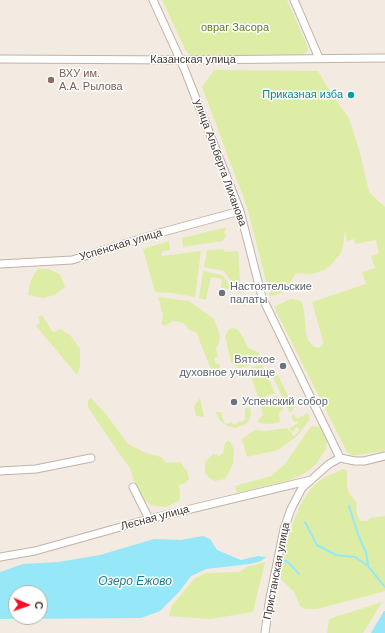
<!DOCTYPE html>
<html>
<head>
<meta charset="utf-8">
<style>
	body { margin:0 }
	#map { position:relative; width:385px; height:633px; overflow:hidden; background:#f3eae2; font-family:Helvetica,sans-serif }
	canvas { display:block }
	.north { position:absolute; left:8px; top:585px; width:40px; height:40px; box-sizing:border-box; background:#fff; border:1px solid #b5b0ad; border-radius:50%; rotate:92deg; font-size:11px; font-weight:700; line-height:16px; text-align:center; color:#453932 }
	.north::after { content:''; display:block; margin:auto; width:14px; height:18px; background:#ff0d22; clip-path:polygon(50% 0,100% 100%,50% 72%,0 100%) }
</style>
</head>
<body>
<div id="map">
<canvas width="385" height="633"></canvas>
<div class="north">С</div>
</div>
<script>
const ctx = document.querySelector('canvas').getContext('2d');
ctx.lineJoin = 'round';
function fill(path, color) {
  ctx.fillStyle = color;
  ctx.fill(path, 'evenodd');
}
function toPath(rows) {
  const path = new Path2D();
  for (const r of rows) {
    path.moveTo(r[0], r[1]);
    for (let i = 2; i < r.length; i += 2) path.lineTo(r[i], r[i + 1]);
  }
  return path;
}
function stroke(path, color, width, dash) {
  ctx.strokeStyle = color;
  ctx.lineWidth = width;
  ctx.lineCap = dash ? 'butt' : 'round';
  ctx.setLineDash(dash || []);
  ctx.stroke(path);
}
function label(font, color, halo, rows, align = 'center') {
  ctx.font = font + ' Helvetica,sans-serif';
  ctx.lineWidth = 3;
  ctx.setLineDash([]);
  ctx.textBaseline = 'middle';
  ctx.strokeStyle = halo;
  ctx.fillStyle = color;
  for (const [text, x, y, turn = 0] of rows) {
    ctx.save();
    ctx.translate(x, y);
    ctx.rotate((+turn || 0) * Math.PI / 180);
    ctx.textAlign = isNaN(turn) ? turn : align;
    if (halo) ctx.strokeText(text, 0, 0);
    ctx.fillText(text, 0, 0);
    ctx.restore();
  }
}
const green = toPath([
	[162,0,287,0,306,43,308,47,307,52,303,54,190,56,185,49],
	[214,70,318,71,333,96,349,118,360,153,369,192,385,207,385,450,383,451,372,453,356,455,351,455,347,452,274,307,291,299,299,300,302,303,304,311,306,334,308,340,314,347,318,348,322,346,323,341,312,302,366,284,362,272,375,268,371,256,379,253,376,240,355,244,354,239,347,241,345,231,343,246,340,254,330,266,324,270,312,274,296,273,288,286,281,293,276,295,270,296,247,207,202,87],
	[227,227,224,232,226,236,222,241,183,247,182,238],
	[169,241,170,250,162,251,162,256,201,251,195,297,172,293,155,292,143,249],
	[223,249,225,252,238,251,241,295,224,271,204,267,207,250],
	[38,268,48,269,60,274,65,287,55,295,43,298,28,295,30,282],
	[203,271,222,275,233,290,221,288,222,279,211,277,206,300,199,298],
	[158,297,189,301,214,319,220,336,219,343,216,348,218,357,214,358,216,364,219,363,220,368,218,372,215,374,212,372,196,332,189,330,184,323,173,321,164,326,161,323,163,315],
	[42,315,52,331,54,332,60,329,70,335,80,349,80,367,77,375,36,326,40,322,38,317],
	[233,328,237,329,243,337,248,348,258,352,261,361,245,367,239,368,231,362,225,336,229,329],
	[262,364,275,393,259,399,248,369],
	[278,375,294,408,290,413,273,377],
	[277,396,283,409,279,414,280,422,269,424,259,423,258,420,263,415,260,402],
	[91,398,105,413,128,444,146,453,161,457,166,463,180,462,187,471,189,479,185,483,179,485,180,493,179,501,166,507,150,505,142,497,134,481,130,468,121,456,88,407,88,400],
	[200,398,204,417,196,416,194,406],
	[250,407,251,415,249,420,246,424,235,428,228,426,223,423,219,419,215,412,221,412,224,423,228,424,230,422,235,425,239,421,242,422,245,419,245,408],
	[308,413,310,419,297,436,278,450,247,457,242,439,255,430,265,431,287,428,294,436,300,430,297,427,292,432,289,428,299,423,297,421,294,422,291,416,294,414,297,419],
	[311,426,321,427,327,440,326,449,316,464,307,472,290,480,237,493,235,486,271,476,285,464],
	[228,440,231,443,234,450,233,464,225,479,215,481,209,478,205,473,205,462,213,454,219,456,223,453,225,443],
	[344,469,347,471,347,486,349,493,356,502,357,514,360,521,367,521,370,518,385,516,385,591,317,609,305,609,300,606,294,592,281,579,281,560,295,517,302,502,313,486,325,477],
	[265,562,253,612,210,619,169,616,171,607,194,579,206,573,239,572,247,567],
	[382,602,363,633,327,633,329,619]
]);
const water = toPath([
	[203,536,210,539,217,550,241,560,258,556,266,557,261,561,250,564,206,569,191,576,179,592,160,611,141,618,0,619,0,572,23,564,58,562,100,555,154,539,181,540],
	[16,593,40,593,40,617,16,617],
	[384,611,385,611,385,633,371,633]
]);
const stream = toPath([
	[349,506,359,537,366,552,368,565],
	[305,522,317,545,336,555,355,557,368,566,385,587],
	[283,560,289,563,299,574]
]);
const minor = toPath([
	[153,0,184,68,240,211,262,297,340,458],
	[294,0,319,58],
	[0,59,181,60,385,58],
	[0,264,72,260,163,232,240,211],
	[0,471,36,469,91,458],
	[133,487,149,519],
	[0,557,35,551,149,519,311,480],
	[265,633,269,603,284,529,291,509,302,488,329,464,340,458,355,461,364,461,385,456]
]);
const markers = [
	[51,80,4,"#8d6e63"],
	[351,95,4,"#0f9aa8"],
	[222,293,4,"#6b7280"],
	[283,366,4,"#6b7280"],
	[234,402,4,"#6b7280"]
];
const parkNames = [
	["овраг Засора",235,28]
];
const streetNames = [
	["Казанская улица",193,60],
	["улица Альберта Лиханова",220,163,70],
	["Успенская улица",121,245,-17],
	["Лесная улица",155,518,-15],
	["Пристанская улица",277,571,-79]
];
const educationNames = [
	["ВХУ им.",59,74],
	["А.А. Рылова",59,87]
];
const cultureNames = [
	["Приказная изба",343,95]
];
const worshipNames = [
	["Настоятельские",230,287],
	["палаты",230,300],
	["Вятское",275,360,"right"],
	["духовное училище",275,373,"right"],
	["Успенский собор",242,402]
];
const waterNames = [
	["Озеро Ежово",135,582]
];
fill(green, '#deeda5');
fill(water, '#96e7f8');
stroke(stream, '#96e7f8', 2);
stroke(minor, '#c2b2a7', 9);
stroke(minor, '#fff', 7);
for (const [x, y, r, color] of markers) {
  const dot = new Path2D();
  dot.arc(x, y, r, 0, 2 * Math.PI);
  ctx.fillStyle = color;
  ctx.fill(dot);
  stroke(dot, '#fff', 1.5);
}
label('11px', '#597c1f', '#fff', parkNames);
label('11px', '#453932', '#fff', streetNames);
label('11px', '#785e54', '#fff', educationNames, 'left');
label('11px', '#0d838f', '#fff', cultureNames, 'right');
label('11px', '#5b616d', '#fff', worshipNames, 'left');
label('italic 12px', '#1c7c91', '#fff', waterNames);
</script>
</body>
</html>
